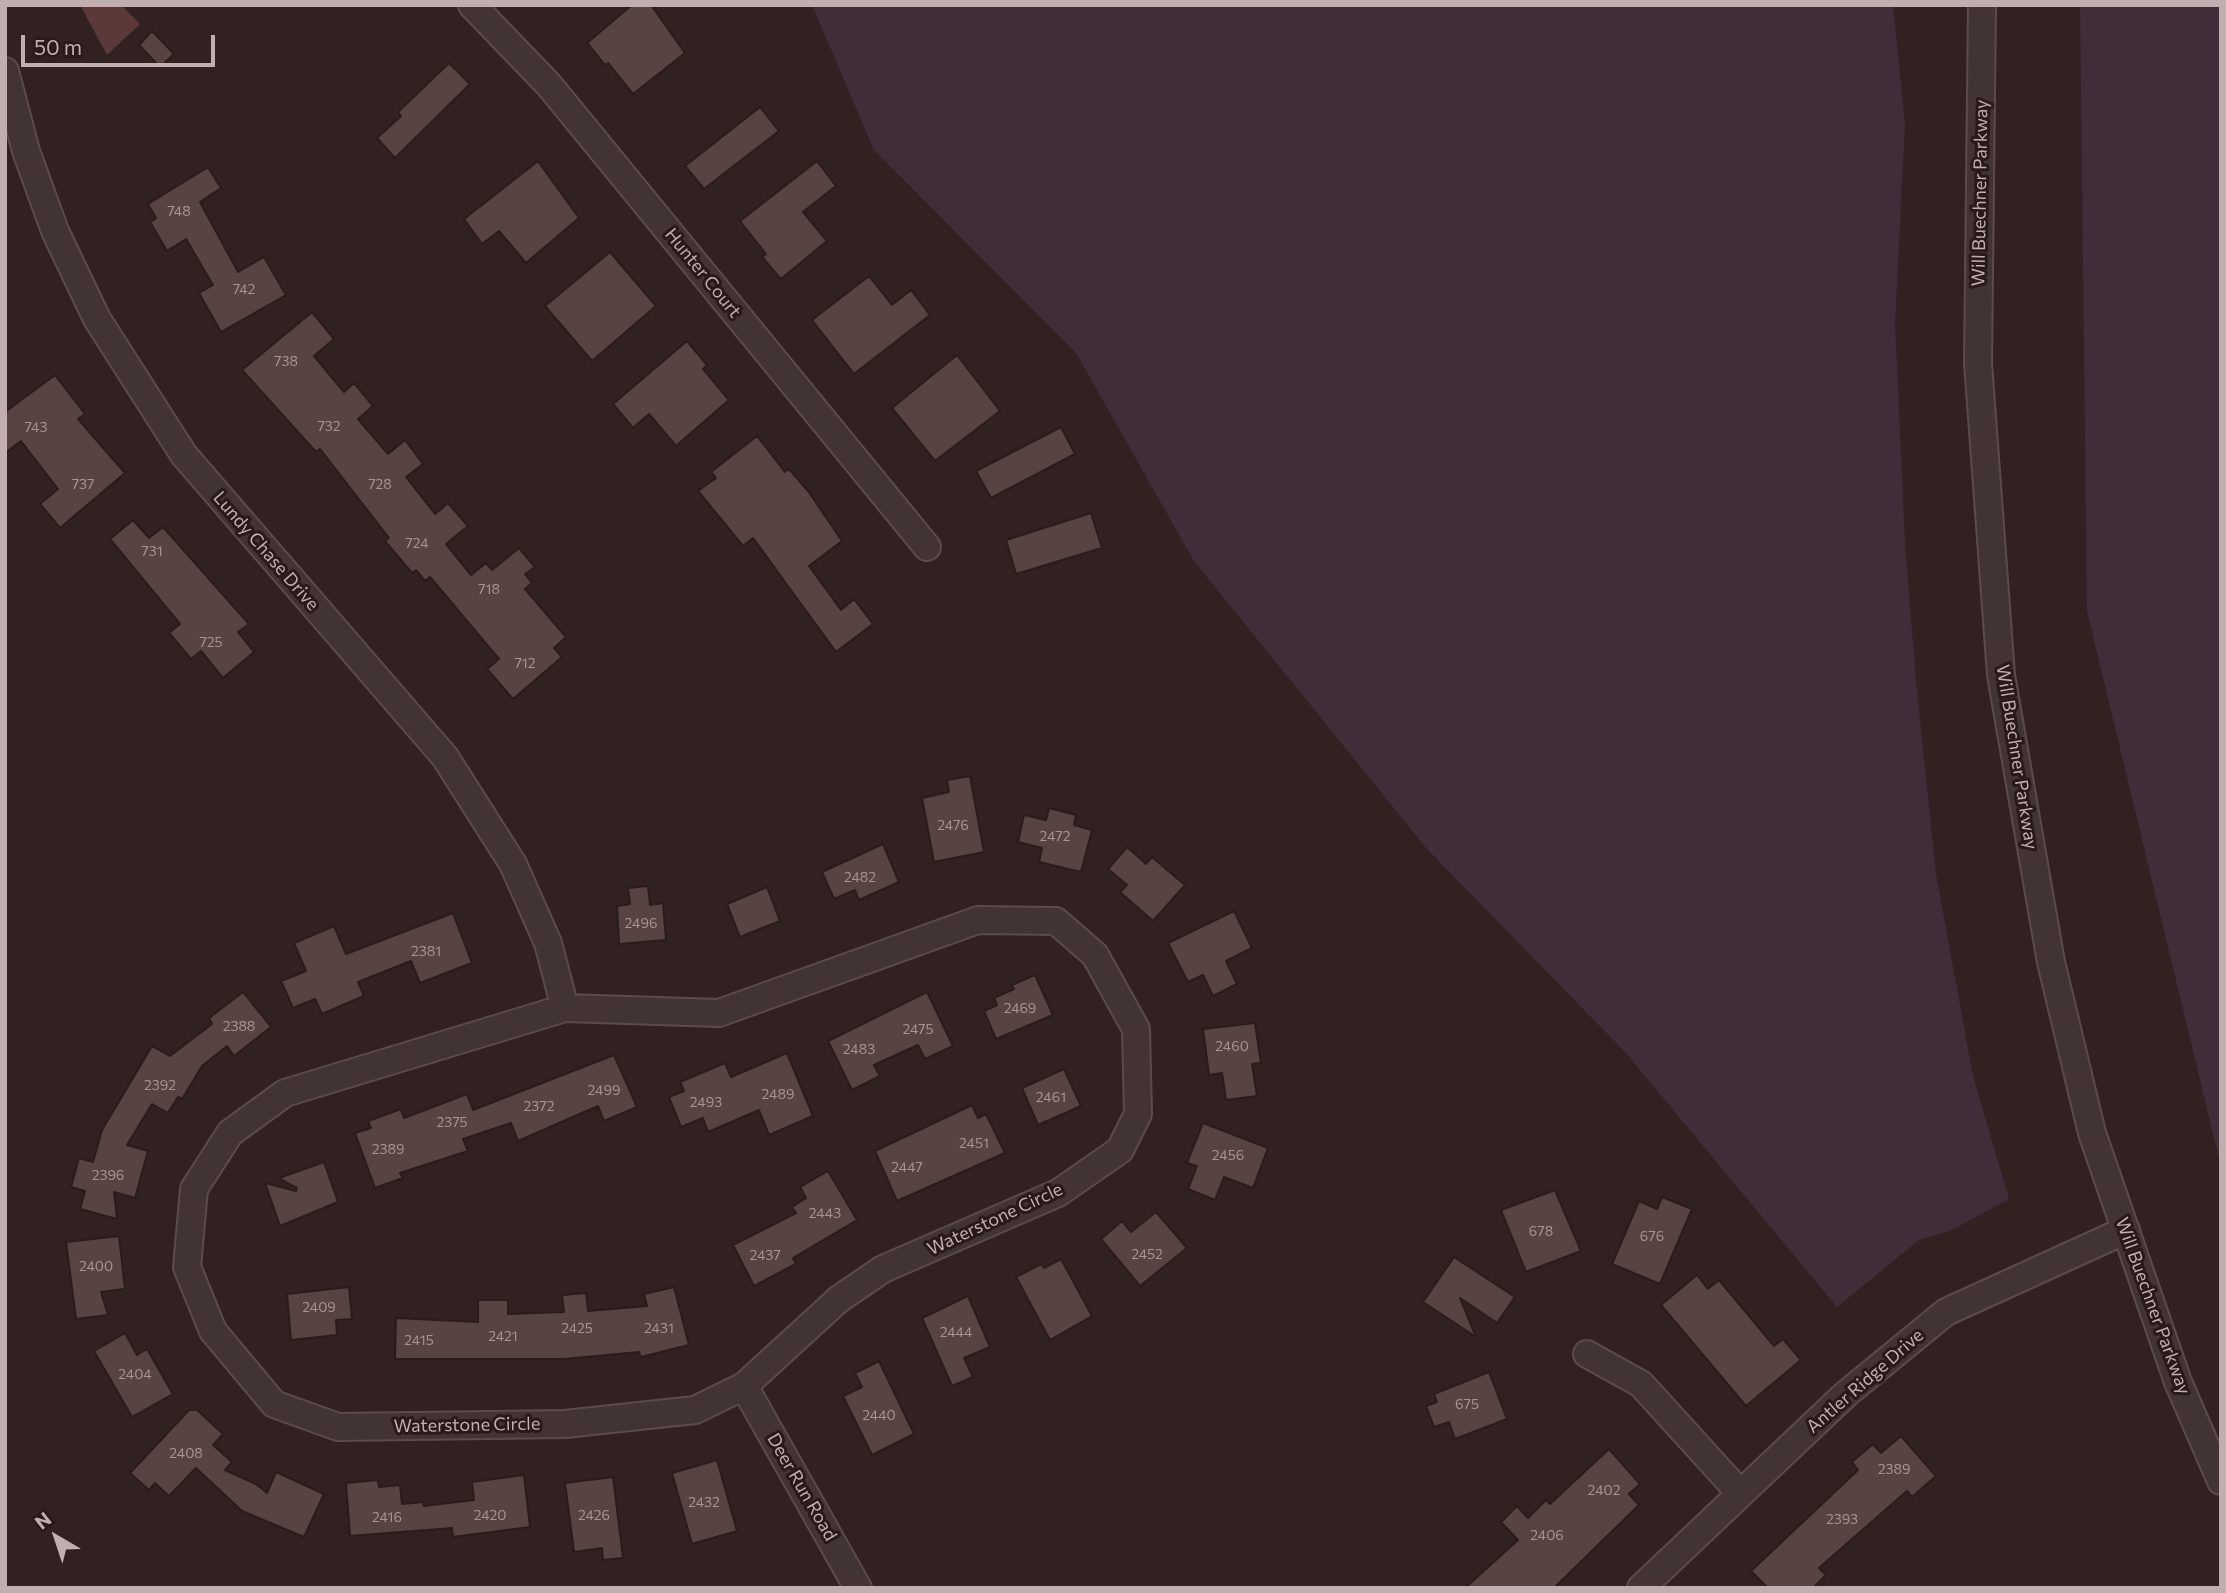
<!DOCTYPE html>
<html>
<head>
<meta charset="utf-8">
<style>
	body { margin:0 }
	#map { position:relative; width:2226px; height:1593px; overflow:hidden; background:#322121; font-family:Commissioner,sans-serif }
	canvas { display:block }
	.frame { position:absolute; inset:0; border:7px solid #c0afae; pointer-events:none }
	.north { position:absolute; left:21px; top:1502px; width:70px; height:70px; -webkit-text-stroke:5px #271a19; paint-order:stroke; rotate:321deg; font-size:19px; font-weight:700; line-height:28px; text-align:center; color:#c0afae }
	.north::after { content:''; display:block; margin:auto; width:24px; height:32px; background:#c0afae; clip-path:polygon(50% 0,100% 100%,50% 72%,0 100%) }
	.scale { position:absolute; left:21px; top:35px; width:194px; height:32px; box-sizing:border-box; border:4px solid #c0afae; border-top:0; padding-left:9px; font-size:21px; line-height:24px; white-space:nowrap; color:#c0afae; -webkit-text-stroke:5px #271a19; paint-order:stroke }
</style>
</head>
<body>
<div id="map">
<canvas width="2226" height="1593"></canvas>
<div class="frame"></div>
<div class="north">N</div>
<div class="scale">50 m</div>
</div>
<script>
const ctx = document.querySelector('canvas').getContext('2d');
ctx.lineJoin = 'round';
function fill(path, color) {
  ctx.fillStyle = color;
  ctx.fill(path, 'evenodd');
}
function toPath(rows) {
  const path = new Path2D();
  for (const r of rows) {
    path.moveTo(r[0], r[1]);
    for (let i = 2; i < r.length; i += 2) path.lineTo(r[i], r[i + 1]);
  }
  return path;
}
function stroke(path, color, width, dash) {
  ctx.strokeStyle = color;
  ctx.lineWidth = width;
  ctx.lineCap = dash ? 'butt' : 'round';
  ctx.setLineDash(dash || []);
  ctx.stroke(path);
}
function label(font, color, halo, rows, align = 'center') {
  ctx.font = font + ' Commissioner,sans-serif';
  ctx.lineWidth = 6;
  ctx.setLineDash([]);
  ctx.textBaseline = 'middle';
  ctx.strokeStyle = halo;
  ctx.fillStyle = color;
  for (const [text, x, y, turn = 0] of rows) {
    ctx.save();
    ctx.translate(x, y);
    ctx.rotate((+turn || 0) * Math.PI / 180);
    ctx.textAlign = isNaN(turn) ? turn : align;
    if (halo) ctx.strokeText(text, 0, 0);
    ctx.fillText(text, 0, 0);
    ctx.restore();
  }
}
const green = toPath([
	[812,5,1893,5,1905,125,1895,323,1905,543,1916,682,1936,874,1973,1076,2009,1199,1950,1231,1919,1240,1837,1307,1625,1052,1427,849,1194,561,1076,353,874,150],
	[2080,5,2221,5,2221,1167,2087,611]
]);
const water = toPath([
	[80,5,121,5,140,24,107,55]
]);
const building = toPath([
	[632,5,651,5,685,53,633,94,608,63,605,65,587,43,632,5],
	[152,31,174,54,160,67,139,45,152,31],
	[449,63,470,84,395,158,377,138,401,116,398,112,449,63],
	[760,107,779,131,704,189,685,166,760,107],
	[538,161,579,218,526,263,499,231,482,244,464,219,538,161],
	[817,161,836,186,803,212,827,241,781,279,762,257,766,254,740,221,817,161],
	[208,167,221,188,200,202,238,272,264,257,286,295,221,332,199,293,213,285,186,239,167,251,150,222,156,218,148,204,208,167],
	[610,252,656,306,592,361,545,306,610,252],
	[869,276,892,305,911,290,930,315,854,374,812,320,869,276],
	[312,312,334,339,314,356,344,392,354,383,373,406,358,419,388,454,405,440,423,464,406,477,435,514,448,503,468,526,446,544,471,575,486,563,492,570,519,548,535,567,525,574,532,583,525,589,566,637,554,648,562,657,513,699,487,669,499,659,430,577,425,581,416,570,412,573,385,541,389,538,320,449,316,452,242,370,312,312],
	[687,341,707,365,703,369,729,400,676,446,649,414,633,428,613,404,687,341],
	[957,355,1000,411,935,461,892,408,957,355],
	[55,375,85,414,78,419,125,473,60,528,40,504,58,489,21,441,5,453,5,412,55,375],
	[1061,427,1075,454,991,498,976,471,1061,427],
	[757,436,785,472,789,469,808,491,842,541,809,566,841,610,854,599,873,624,836,652,753,538,743,546,698,491,716,478,711,472,757,436],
	[1091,513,1102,548,1016,574,1006,540,1091,513],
	[133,520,149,538,163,527,249,624,238,632,254,652,223,678,201,651,191,659,169,633,180,624,110,539,133,520],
	[970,776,984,852,934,862,922,798,949,792,947,780,970,776],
	[1049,808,1076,815,1074,825,1092,830,1081,872,1039,862,1042,848,1018,842,1024,815,1046,820,1049,808],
	[883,844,899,882,859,900,855,890,834,899,822,872,883,844],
	[1127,847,1146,864,1152,857,1185,885,1153,921,1120,892,1127,885,1108,869,1127,847],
	[648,886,650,905,663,903,666,940,619,944,617,906,630,904,628,888,648,886],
	[767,887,780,921,740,937,727,904,767,887],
	[1234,911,1252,948,1226,961,1237,984,1213,996,1203,975,1188,982,1168,943,1234,911],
	[453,913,472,963,420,983,411,961,358,982,364,996,322,1014,315,999,293,1008,281,981,306,971,294,943,334,926,346,954,453,913],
	[1035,975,1053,1015,996,1039,984,1011,997,1005,994,998,1014,989,1012,985,1035,975],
	[243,992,271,1027,234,1056,227,1046,202,1066,182,1099,178,1097,168,1113,152,1104,127,1145,148,1151,135,1198,114,1192,117,1219,80,1209,85,1191,71,1187,79,1158,93,1162,102,1130,152,1046,170,1056,212,1024,209,1018,243,992],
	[927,992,953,1046,925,1059,918,1045,874,1065,880,1076,852,1090,828,1041,927,992],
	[1255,1023,1261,1063,1252,1064,1257,1096,1226,1100,1222,1073,1209,1075,1203,1029,1255,1023],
	[787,1053,813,1116,769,1135,759,1110,708,1132,703,1118,681,1127,669,1097,684,1091,680,1082,725,1063,731,1077,787,1053],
	[614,1055,637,1107,604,1121,598,1106,518,1141,511,1123,463,1139,468,1151,400,1173,403,1178,375,1188,355,1133,371,1128,368,1121,401,1109,404,1118,467,1094,473,1110,614,1055],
	[1064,1069,1081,1106,1038,1125,1022,1088,1064,1069],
	[972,1105,978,1118,986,1114,1005,1153,897,1201,875,1151,972,1105],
	[1203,1123,1268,1148,1253,1188,1224,1177,1215,1200,1188,1189,1197,1166,1187,1163,1203,1123],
	[324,1162,338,1202,280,1226,265,1183,296,1191,297,1188,279,1178,324,1162],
	[828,1171,857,1220,793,1258,796,1264,754,1286,733,1245,796,1213,792,1207,806,1198,800,1187,828,1171],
	[1555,1190,1581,1251,1526,1272,1501,1210,1555,1190],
	[1662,1197,1692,1209,1660,1284,1612,1264,1639,1201,1657,1209,1662,1197],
	[1156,1212,1187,1248,1140,1286,1101,1239,1122,1221,1131,1232,1156,1212],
	[119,1236,125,1289,101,1292,108,1315,76,1319,66,1242,119,1236],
	[1454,1257,1515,1297,1497,1323,1460,1298,1476,1337,1423,1302,1454,1257],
	[1061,1259,1092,1316,1050,1340,1016,1277,1041,1264,1044,1268,1061,1259],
	[1697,1275,1708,1289,1719,1280,1774,1346,1783,1339,1801,1360,1746,1406,1661,1305,1697,1275],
	[349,1287,352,1319,336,1320,337,1335,291,1340,287,1294,349,1287],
	[674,1287,689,1345,641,1357,639,1352,564,1359,395,1359,396,1318,478,1322,478,1300,508,1300,508,1314,564,1312,562,1295,586,1293,588,1311,647,1306,644,1294,674,1287],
	[968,1296,990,1347,964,1358,973,1377,952,1386,922,1318,968,1296],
	[125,1333,137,1355,147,1349,173,1394,132,1417,94,1351,125,1333],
	[879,1361,914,1434,872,1455,843,1396,862,1387,855,1373,879,1361],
	[1489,1372,1507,1419,1455,1439,1449,1422,1434,1427,1426,1406,1437,1402,1434,1394,1489,1372],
	[189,1410,197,1410,223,1434,213,1445,232,1462,225,1470,256,1484,267,1493,276,1472,324,1494,304,1537,242,1511,196,1468,169,1496,155,1483,149,1490,130,1473,189,1410],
	[1901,1436,1936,1476,1912,1497,1907,1491,1819,1568,1826,1575,1813,1588,1768,1588,1751,1571,1858,1470,1852,1462,1873,1444,1881,1453,1901,1436],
	[1609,1449,1640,1484,1629,1494,1639,1505,1554,1588,1465,1588,1518,1540,1501,1522,1517,1506,1528,1518,1546,1500,1550,1504,1609,1449],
	[717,1460,737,1531,692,1544,672,1473,717,1460],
	[524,1475,530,1527,453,1537,452,1528,350,1536,346,1483,378,1480,379,1487,400,1485,402,1504,423,1502,424,1506,474,1500,472,1482,524,1475],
	[613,1477,623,1558,603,1560,602,1548,574,1552,565,1483,613,1477]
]);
const minor = toPath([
	[472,5,549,85,927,547],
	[1982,5,1978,363,2001,675,2051,962,2092,1133,2178,1382,2221,1481],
	[5,71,26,151,55,231,97,319,184,455,445,757,513,864,548,943,565,1008],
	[978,920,1056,921,1095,955,1136,1029,1138,1114,1120,1150,1058,1193,883,1269,839,1299,744,1386,695,1410,565,1424,338,1427,274,1404,213,1331,187,1267,194,1189,230,1133,285,1093,565,1008,719,1013,978,920],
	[1587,1354,1641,1384,1740,1493],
	[744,1386,858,1588],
	[1641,1588,1846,1394,1946,1312,2126,1230]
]);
const numberNames = [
	["748",179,211],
	["742",244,289],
	["738",286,361],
	["732",329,426],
	["743",36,427],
	["737",83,484],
	["728",380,484],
	["724",417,543],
	["731",152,551],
	["718",489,589],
	["725",211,642],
	["712",525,663],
	["2476",953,825],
	["2472",1055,836],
	["2482",860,877],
	["2496",641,923],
	["2381",426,951],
	["2469",1020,1008],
	["2388",239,1026],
	["2475",918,1029],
	["2460",1232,1046],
	["2483",859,1049],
	["2392",160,1085],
	["2499",604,1090],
	["2489",778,1094],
	["2461",1051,1097],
	["2493",706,1102],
	["2372",539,1106],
	["2375",452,1122],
	["2451",974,1143],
	["2389",388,1149],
	["2456",1228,1155],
	["2447",907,1167],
	["2396",108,1175],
	["2443",825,1213],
	["678",1541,1231],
	["676",1652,1236],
	["2452",1147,1254],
	["2437",765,1255],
	["2400",96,1266],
	["2409",319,1307],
	["2425",577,1328],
	["2431",659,1328],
	["2444",956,1332],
	["2421",503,1336],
	["2415",419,1340],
	["2404",135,1374],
	["675",1467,1404],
	["2440",879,1415],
	["2408",186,1453],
	["2389",1894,1469],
	["2402",1604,1490],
	["2432",704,1502],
	["2420",490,1515],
	["2426",594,1515],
	["2416",387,1517],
	["2393",1842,1519],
	["2406",1547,1535]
];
const streetNames = [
	["Will Buechner Parkway",1980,193,-89],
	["Hunter Court",703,273,51],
	["Lundy Chase Drive",266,551,49],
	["Will Buechner Parkway",2017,757,81],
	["Waterstone Circle",995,1219,-25],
	["Will Buechner Parkway",2153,1306,70],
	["Antler Ridge Drive",1865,1381,-41],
	["Waterstone Circle",467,1425,-1],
	["Deer Run Road",802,1487,60]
];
fill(green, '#3f2e3a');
fill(water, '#5a3938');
fill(building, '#564342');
stroke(building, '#291c1b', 2);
stroke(minor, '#5b4c4b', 30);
stroke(minor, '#433434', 26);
label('14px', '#a69493', null, numberNames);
label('18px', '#c0afae', '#271a19', streetNames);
</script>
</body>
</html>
